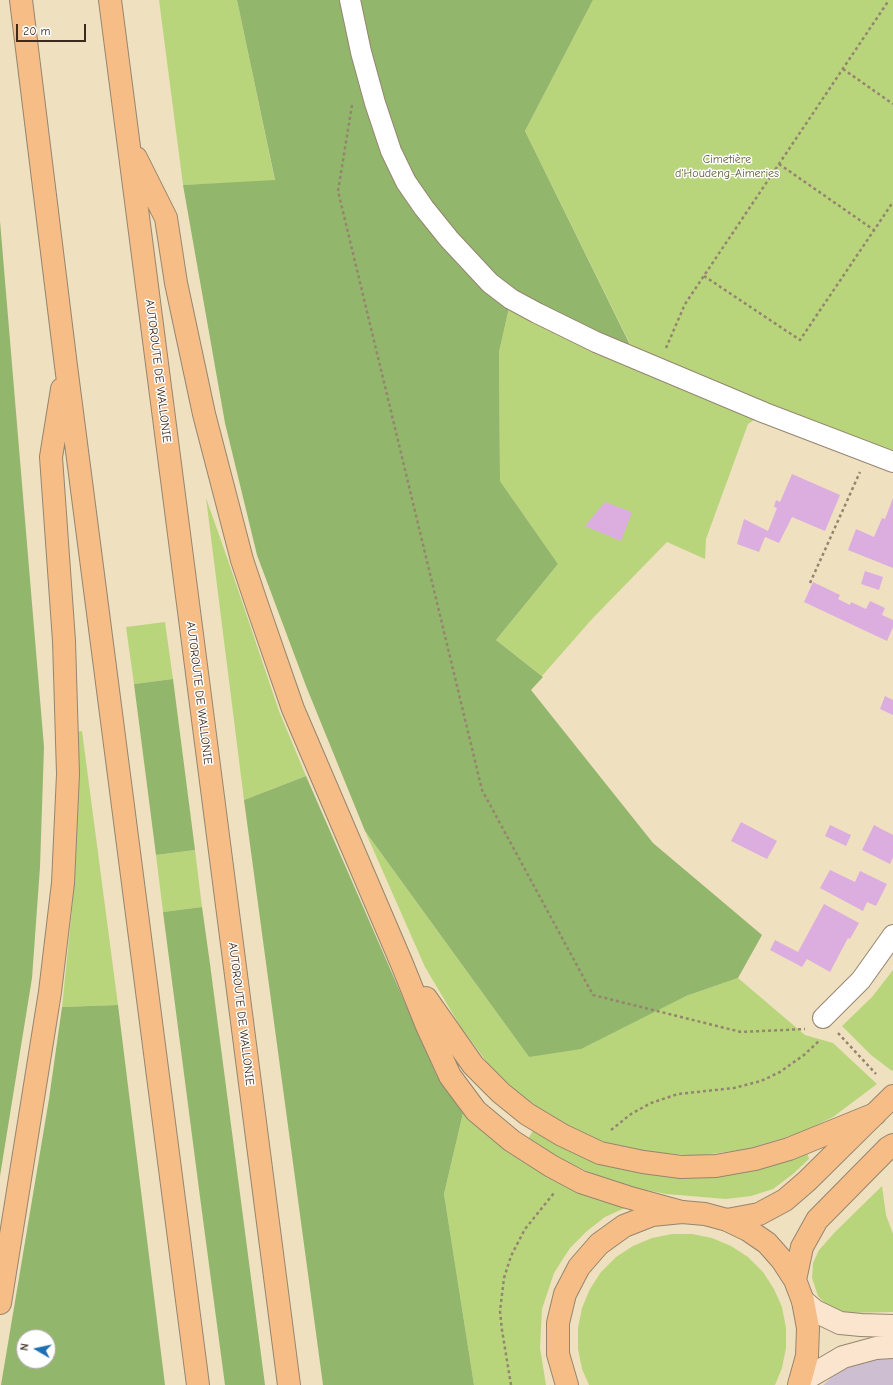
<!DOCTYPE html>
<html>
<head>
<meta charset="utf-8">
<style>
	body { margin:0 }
	#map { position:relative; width:893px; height:1385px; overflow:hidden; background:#efe0c0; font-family:"Comic Neue",sans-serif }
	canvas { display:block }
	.north { position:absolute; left:16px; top:1329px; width:40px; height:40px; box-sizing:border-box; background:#fff; border:1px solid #b1aaa5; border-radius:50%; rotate:279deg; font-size:11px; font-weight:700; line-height:16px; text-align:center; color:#3b2a1e }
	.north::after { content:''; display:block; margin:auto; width:14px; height:18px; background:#1f6fb2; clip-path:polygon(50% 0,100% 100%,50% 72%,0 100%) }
	.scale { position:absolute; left:16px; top:24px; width:70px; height:18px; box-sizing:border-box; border:2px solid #3b2a1e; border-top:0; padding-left:5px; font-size:12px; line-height:14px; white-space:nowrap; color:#3b2a1e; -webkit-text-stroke:3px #fff; paint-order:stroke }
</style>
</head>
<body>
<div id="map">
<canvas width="893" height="1385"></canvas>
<div class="north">N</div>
<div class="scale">20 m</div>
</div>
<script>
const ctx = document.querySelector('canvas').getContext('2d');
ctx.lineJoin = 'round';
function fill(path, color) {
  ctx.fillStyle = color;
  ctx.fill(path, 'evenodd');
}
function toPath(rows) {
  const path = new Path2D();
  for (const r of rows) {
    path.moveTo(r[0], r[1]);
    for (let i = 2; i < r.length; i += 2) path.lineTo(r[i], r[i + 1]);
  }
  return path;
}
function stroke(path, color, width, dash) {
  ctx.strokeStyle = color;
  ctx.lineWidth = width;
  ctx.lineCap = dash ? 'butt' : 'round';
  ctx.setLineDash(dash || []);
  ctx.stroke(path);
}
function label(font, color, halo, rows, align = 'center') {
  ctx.font = font + ' "Comic Neue",sans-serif';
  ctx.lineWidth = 3;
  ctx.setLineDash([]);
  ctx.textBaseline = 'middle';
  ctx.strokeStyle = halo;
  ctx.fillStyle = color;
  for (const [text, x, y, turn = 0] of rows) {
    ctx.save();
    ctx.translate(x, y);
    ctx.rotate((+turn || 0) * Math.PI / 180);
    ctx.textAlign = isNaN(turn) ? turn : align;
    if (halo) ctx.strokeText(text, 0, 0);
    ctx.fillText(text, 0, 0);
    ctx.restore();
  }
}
const industrial = toPath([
	[893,1356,893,1385,823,1385,840,1370,870,1360]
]);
const green = toPath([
	[159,0,237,0,275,181,183,185],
	[593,0,893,0,893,462,765,413,748,424,706,539,705,559,667,542,592,619,542,676,496,640,558,564,500,481,499,352,511,299,637,358,525,131],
	[206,498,229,563,279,711,306,776,244,800],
	[165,622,173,679,134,684,126,627],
	[82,731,118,1005,62,1007,73,899,76,803,76,732],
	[365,831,529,1057,686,996,738,978,805,1035,833,1043,877,1084,833,1117,800,1133,747,1149,697,1156,632,1150,594,1139,553,1119,515,1090,489,1065,460,1026,425,967],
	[195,850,202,907,163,912,156,855],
	[893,970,893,1070,892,1071,871,1055,842,1026,872,997],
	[463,1113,517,1157,570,1185,627,1207,605,1217,587,1231,570,1248,554,1273,542,1309,540,1348,546,1385,474,1385,444,1194],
	[534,1129,619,1166,807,1152,809,1159,793,1174,773,1189,751,1196,726,1199,666,1194,625,1186,591,1173,563,1160,528,1139],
	[882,1186,886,1215,893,1234,893,1312,843,1313,829,1307,818,1296,812,1278,813,1263,819,1250,835,1232],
	[672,1234,692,1234,712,1238,731,1246,748,1257,763,1272,774,1289,782,1307,786,1328,786,1348,782,1368,775,1385,589,1385,582,1369,578,1349,578,1328,582,1308,590,1289,601,1272,616,1257,633,1246,652,1238]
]);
const forest = toPath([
	[237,0,593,0,525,131,637,359,511,299,499,352,500,481,558,564,496,640,543,677,531,690,653,843,762,935,738,978,686,996,581,1049,529,1057,365,831,306,686,257,555,225,423,183,185,275,180],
	[0,221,44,747,40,867,32,978,0,1176],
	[173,679,195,850,156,855,134,684],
	[306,776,436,1074,463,1113,444,1194,474,1385,323,1385,244,800],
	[202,907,210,964,265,1385,225,1385,200,1197,163,912],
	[118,1005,165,1385,1,1385,49,1099,62,1007],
	[24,1337,48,1337,48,1361,24,1361]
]);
const building = toPath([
	[792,474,840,495,825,531,792,517,779,543,765,537,759,552,737,544,744,519,768,531,777,508,774,507,776,500,780,502],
	[893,498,893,568,848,550,856,529,874,537,882,518,885,519],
	[605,502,632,512,621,541,585,526],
	[865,571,883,577,879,590,861,584],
	[813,582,840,595,838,599,850,605,851,602,866,609,870,601,885,608,882,615,893,620,893,627,887,641,804,602],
	[885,696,893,700,893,715,880,709],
	[741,822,777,841,767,859,731,841],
	[830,825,851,835,846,846,825,836],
	[874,825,893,835,893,857,890,864,862,850],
	[830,870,855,882,860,871,887,884,876,906,867,902,863,911,820,888],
	[824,904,859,923,850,939,848,938,830,972,807,959,802,967,770,950,775,940,798,952]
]);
const path = toPath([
	[843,69,893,104],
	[352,105,338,191,482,790,593,995,741,1032,805,1029],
	[779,164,874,230],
	[704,276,800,340,893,202],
	[666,348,685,304,889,0],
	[810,583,860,472],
	[838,1033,876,1074],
	[611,1130,631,1114,651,1103,678,1094,734,1088,761,1081,780,1072,804,1055,820,1040],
	[511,1385,502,1330,500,1311,504,1278,511,1256,525,1229,554,1193]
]);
const minor = toPath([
	[350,0,361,52,375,103,391,151,406,182,424,208,449,239,490,283,511,299,537,313,596,342,765,413,893,462],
	[823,1018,861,980,893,935]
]);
const secondary = toPath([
	[803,1301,815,1311,840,1323,861,1325,893,1326],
	[800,1382,843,1357,876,1348,893,1347]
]);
const trunk = toPath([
	[727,1220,759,1214,785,1200,807,1181,893,1096],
	[795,1280,802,1247,817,1220,888,1148,893,1145],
	[567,1385,558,1354,558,1323,565,1294,579,1267,599,1244,624,1226,652,1215,682,1212,705,1214,727,1220,748,1230,767,1243,782,1260,795,1280,803,1301,808,1328,807,1356,799,1385]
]);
const motorway = toPath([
	[21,0,66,366,198,1385],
	[110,0,289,1385],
	[136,158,166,218,176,283,204,414,242,560,257,605,293,709,402,964,427,1026,450,1076,476,1111,512,1141,551,1166,581,1182,627,1197,682,1212],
	[426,998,473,1065,501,1093,527,1114,562,1135,600,1153,643,1162,681,1167,716,1166,755,1159,789,1149,875,1114],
	[0,1303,50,992,63,883,68,774,64,641,51,457,62,389]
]);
const parkNames = [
	["Cimetière",727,160],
	["d'Houdeng-Aimeries",727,174]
];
const streetNames = [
	["AUTOROUTE DE WALLONIE",158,371,83],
	["AUTOROUTE DE WALLONIE",199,693,83],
	["AUTOROUTE DE WALLONIE",241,1014,83]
];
fill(industrial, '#cebed1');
fill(green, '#b9d57c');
fill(forest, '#92b66c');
fill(building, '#dbaedf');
stroke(minor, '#95856f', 22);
stroke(secondary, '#95856f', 24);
stroke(trunk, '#95856f', 24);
stroke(motorway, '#95856f', 24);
stroke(path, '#95856f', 2.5, [3, 3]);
stroke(minor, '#fff', 20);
stroke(secondary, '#fbe5cf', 22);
stroke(trunk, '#f6be86', 22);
stroke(motorway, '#f6be86', 22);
label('12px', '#615d3a', '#fff', parkNames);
label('12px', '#3b2a1e', '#fff', streetNames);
</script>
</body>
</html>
